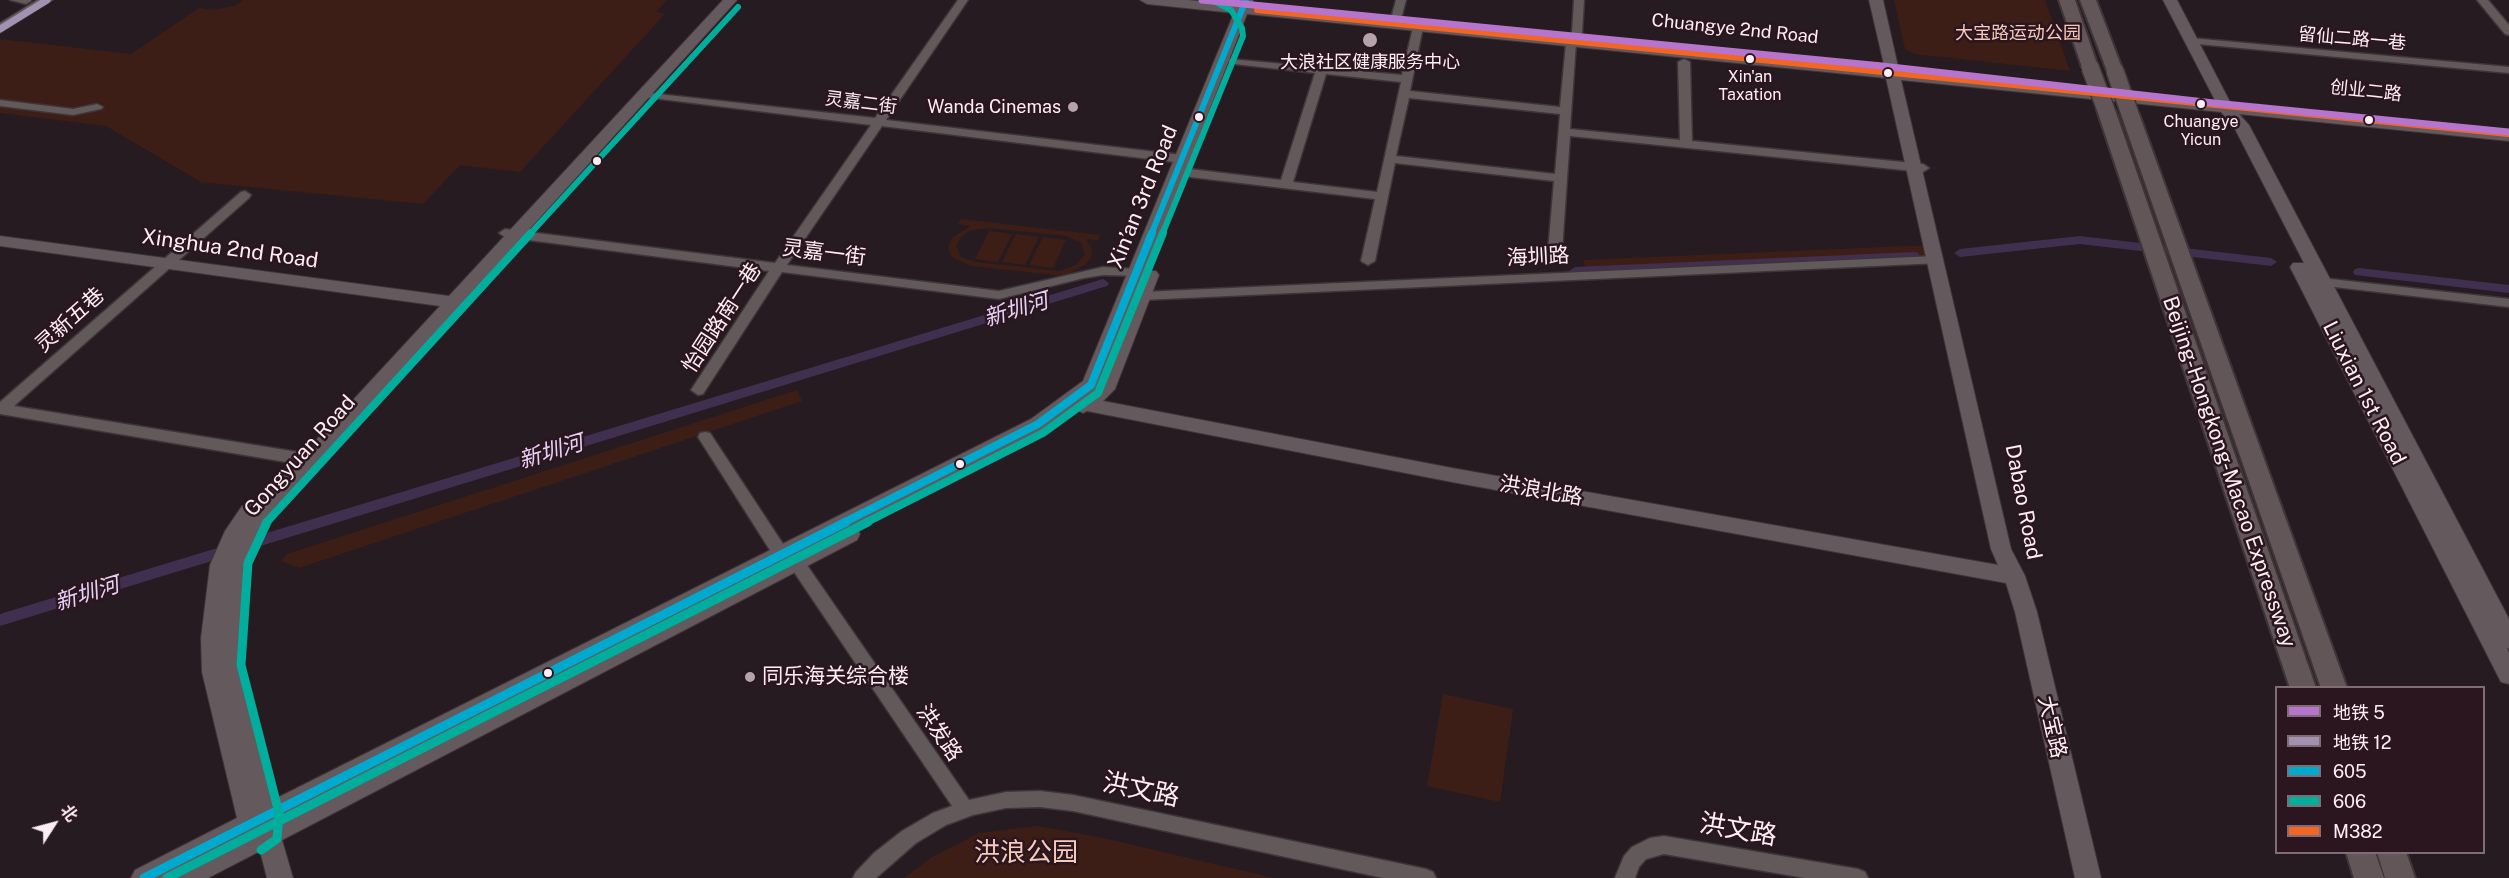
<!DOCTYPE html>
<html>
<head>
<meta charset="utf-8">
<style>
	body { margin:0 }
	#map { position:relative; width:2509px; height:878px; overflow:hidden; background:#261b20; font-family:"Public Sans","Noto Sans SC",sans-serif }
	canvas { display:block }
	.legend { position:absolute; left:2275px; top:686px; width:210px; height:168px; box-sizing:border-box; background:#2b161f; border:2px solid #7f6c74; margin:0; padding:8px 10px; list-style:none; font-size:18px; color:#fdeef3 }
	.legend li { display:flex; align-items:center; gap:12px; height:30px }
	.legend b { width:30px; border:2px solid #7f6c74 }
	.north { position:absolute; left:24px; top:794px; width:60px; height:60px; -webkit-text-stroke:4px #2b161f; paint-order:stroke; rotate:54deg; font-size:16px; font-weight:700; line-height:24px; text-align:center; color:#fdeef3 }
	.north::after { content:''; display:block; margin:auto; width:21px; height:27px; background:#fdeef3; clip-path:polygon(50% 0,100% 100%,50% 72%,0 100%) }
</style>
</head>
<body>
<div id="map">
<canvas width="2509" height="878"></canvas>
<ul class="legend">
<li><b style="height:8px;background:#b674cc"></b>地铁 5</li>
<li><b style="height:8px;background:#a192b2"></b>地铁 12</li>
<li><b style="height:8px;background:#00a9ce"></b>605</li>
<li><b style="height:8px;background:#01ad9c"></b>606</li>
<li><b style="height:8px;background:#f26522"></b>M382</li>
</ul>
<div class="north">北</div>
</div>
<script>
const ctx = document.querySelector('canvas').getContext('2d');
ctx.lineJoin = 'round';
function fill(path, color) {
  ctx.fillStyle = color;
  ctx.fill(path, 'evenodd');
}
function toPath(rows) {
  const path = new Path2D();
  for (const r of rows) {
    path.moveTo(r[0], r[1]);
    for (let i = 2; i < r.length; i += 2) path.lineTo(r[i], r[i + 1]);
  }
  return path;
}
function stroke(path, color, width, dash) {
  ctx.strokeStyle = color;
  ctx.lineWidth = width;
  ctx.lineCap = dash ? 'butt' : 'round';
  ctx.setLineDash(dash || []);
  ctx.stroke(path);
}
function label(font, color, halo, rows, align = 'center') {
  ctx.font = font + ' "Public Sans","Noto Sans SC",sans-serif';
  ctx.lineWidth = 5;
  ctx.setLineDash([]);
  ctx.textBaseline = 'middle';
  ctx.strokeStyle = halo;
  ctx.fillStyle = color;
  for (const [text, x, y, turn = 0] of rows) {
    ctx.save();
    ctx.translate(x, y);
    ctx.rotate((+turn || 0) * Math.PI / 180);
    ctx.textAlign = isNaN(turn) ? turn : align;
    if (halo) ctx.strokeText(text, 0, 0);
    ctx.fillText(text, 0, 0);
    ctx.restore();
  }
}
const green = toPath([
	[243,0,667,0,656,12,665,14,520,172,460,165,423,204,201,182,106,126,0,113,0,39,131,54,199,8,212,10,234,6],
	[1894,0,2045,0,2070,71,1915,54,1905,49],
	[961,219,1100,235,1098,240,1086,239,1092,250,1091,257,1086,264,1068,274,1056,275,971,266,953,258,949,251,949,244,953,237,971,226,958,224],
	[987,228,1067,236,1081,243,1085,254,1076,265,1059,271,976,262,961,257,956,246,962,236,969,231],
	[989,231,1012,234,998,262,975,259],
	[1016,234,1039,237,1025,265,1002,262],
	[1043,237,1066,240,1053,268,1029,265],
	[1931,245,1935,260,1588,278,1583,260],
	[797,390,802,401,299,568,281,561,287,554],
	[1443,694,1513,709,1500,802,1427,786],
	[1037,826,1103,838,1274,878,904,878,932,857,979,833]
]);
const canal = toPath([
	[2080,236,2271,258,2277,262,2271,266,2080,244,1960,257,1954,253,1960,249,2080,236],
	[1914,252,1918,253,1920,256,1918,259,1575,275,1569,271,1575,267,1914,252],
	[2359,268,2509,285,2509,293,2355,275,2353,272,2355,269,2359,268],
	[1103,279,1109,283,1107,286,0,626,0,614,1103,279]
]);
const minor = toPath([
	[10,0,31,0,31,1,26,4,10,0],
	[958,0,968,0,886,120,1182,155,1188,159,1182,163,882,126,787,265,999,291,1103,267,1136,269,1141,270,1143,273,1141,276,1103,275,1084,278,999,299,782,272,703,394,698,395,691,390,769,271,505,237,499,233,505,229,775,263,871,125,644,97,638,94,640,92,875,118,958,0],
	[1396,0,1406,0,1402,15,1397,18,1392,15,1396,0],
	[1574,0,1584,0,1582,33,1577,36,1572,33,1574,0],
	[2477,0,2488,0,2509,25,2509,35,2505,34,2477,0],
	[1418,24,1423,27,1410,91,1560,107,1566,43,1571,40,1576,43,1570,129,1680,140,1678,62,1684,59,1690,62,1692,141,1923,164,1929,168,1923,172,1570,136,1562,251,1555,255,1548,251,1554,181,1395,163,1375,261,1368,265,1361,261,1375,199,1190,177,1184,173,1190,169,1281,180,1315,73,1234,64,1228,61,1230,59,1402,75,1413,27,1418,24],
	[1326,74,1401,82,1377,192,1293,182,1326,74],
	[1409,98,1560,114,1555,174,1396,156,1409,98],
	[2191,38,2509,67,2509,73,2187,43,2187,39,2191,38],
	[0,100,73,109,97,104,103,107,101,109,73,115,0,106,0,100],
	[245,191,251,195,249,198,14,406,310,454,315,456,318,460,315,464,310,466,0,414,0,402,241,192,245,191],
	[1935,256,1942,260,1940,263,1142,300,1135,296,1142,292,1935,256],
	[2322,278,2509,299,2509,307,2317,285,2315,282,2322,278],
	[705,432,710,433,787,550,789,554,787,558,781,560,775,558,698,437,700,433,705,432],
	[796,556,802,558,969,800,1006,792,1040,791,1073,795,1426,869,1433,872,1436,878,1383,878,1073,811,1040,807,1006,808,973,815,946,825,916,843,876,878,853,878,856,872,874,853,902,831,933,813,952,806,790,566,788,562,790,558,796,556],
	[1664,836,1858,869,1865,872,1868,878,1805,878,1664,854,1646,859,1639,867,1635,878,1615,878,1624,856,1632,847,1650,838,1664,836]
]);
const major = toPath([
	[37,0,53,0,0,33,0,23,37,0],
	[723,0,737,0,266,520,260,531,249,560,241,666,277,798,1031,419,1083,381,1234,13,1147,4,1140,0,1188,0,1237,5,1239,0,1253,0,1250,6,1885,69,1869,0,1883,0,1899,71,2216,102,2163,0,2177,0,2231,104,2509,131,2509,141,2239,114,2249,125,2509,619,2509,649,2507,648,2509,653,2509,684,2501,682,2290,267,2293,263,2304,263,2234,127,2221,112,1901,80,2011,549,2025,576,2037,612,2101,878,2075,878,2015,612,2006,583,1452,482,1087,411,1083,413,1073,408,1045,429,853,527,857,528,860,534,857,540,282,840,293,878,267,878,260,851,208,878,131,878,135,870,237,818,202,672,201,638,210,565,225,531,242,506,249,503,256,505,440,306,0,246,0,236,449,296,723,0],
	[1247,14,1886,78,1991,549,1998,565,1452,468,1103,401,1115,389,1159,275,1156,271,1146,271,1247,14]
]);
const highway = toPath([
	[2059,0,2075,0,2098,67,2096,71,2090,72,2082,67,2059,0],
	[2080,0,2096,0,2123,71,2121,75,2109,75,2107,71,2080,0],
	[2106,105,2112,106,2115,110,2316,688,2290,688,2097,110,2100,106,2106,105],
	[2130,109,2136,110,2139,114,2347,688,2321,688,2121,114,2124,110,2130,109],
	[2346,852,2375,852,2384,878,2354,878,2346,852],
	[2377,852,2406,852,2415,878,2385,878,2377,852]
]);
const highwayBridge = toPath([
	[2090,67,2106,110],
	[2115,71,2130,114]
]);
const bus1Far2 = toPath([
	[1151,235,1246,0]
]);
const bus1Far1 = toPath([
	[843,523,1038,424,1091,385,1152,233]
]);
const bus1 = toPath([
	[144,878,846,522]
]);
const bus2Far2 = toPath([
	[529,235,738,7],
	[1162,235,1243,36,1242,28,1231,10,1212,0]
]);
const bus2Far1 = toPath([
	[266,523,531,233],
	[865,523,1043,433,1098,393,1163,233]
]);
const bus2 = toPath([
	[261,850,277,839,279,813,241,665,248,563,267,522],
	[167,878,868,522]
]);
const bus3 = toPath([
	[1257,10,2508,134]
]);
const metro1 = toPath([
	[1202,0,1882,66,2214,103,2509,132]
]);
const metro2 = toPath([
	[0,29,47,0]
]);
const markers = [
	[1370,40,8,"#b2a4a9"],
	[1750,59,5,"#fdeef3"],
	[1888,73,5,"#fdeef3"],
	[2201,104,5,"#fdeef3"],
	[1073,107,6,"#b2a4a9"],
	[1199,117,5,"#fdeef3"],
	[2369,120,5,"#fdeef3"],
	[597,161,5,"#fdeef3"],
	[960,464,5,"#fdeef3"],
	[548,673,5,"#fdeef3"],
	[750,677,6,"#b2a4a9"]
];
const farBusnames = [
	["Xin'an",1750,77],
	["Taxation",1750,95],
	["Chuangye",2201,122],
	["Yicun",2201,140]
];
const farStreetnames = [
	["Chuangye 2nd Road",1735,29,6],
	["留仙二路一巷",2352,39,5],
	["创业二路",2366,91,6],
	["灵嘉二街",861,103,7]
];
const farParknames = [
	["大宝路运动公园",2018,33]
];
const farPoinames = [
	["大浪社区健康服务中心",1370,62],
	["Wanda Cinemas",1061,107,"right"]
];
const streetNames = [
	["Xin’an 3rd Road",1143,197,-68],
	["Xinghua 2nd Road",230,249,8],
	["灵嘉一街",824,253,7],
	["海圳路",1538,257,-3],
	["怡园路南一巷",722,318,-57],
	["灵新五巷",70,320,-42],
	["Liuxian 1st Road",2364,393,63],
	["Gongyuan Road",300,456,-48],
	["Beijing-Hongkong-Macao Expressway",2229,472,71],
	["洪浪北路",1541,491,10],
	["Dabao Road",2023,502,79],
	["大宝路",2052,727,77],
	["洪发路",939,733,56]
];
const poiNames = [
	["同乐海关综合楼",762,677]
];
const waterNames = [
	["新圳河",1016,310,-17],
	["新圳河",551,452,-17],
	["新圳河",87,594,-17]
];
const nearStreetnames = [
	["洪文路",1141,790,12],
	["洪文路",1738,830,10]
];
const nearParknames = [
	["洪浪公园",1026,853]
];
fill(green, '#3d1e16');
fill(canal, '#412f4f');
stroke(minor, '#3f3539', 3);
stroke(major, '#3f3539', 2);
stroke(highway, '#3f3539', 4);
fill(minor, '#61595a');
fill(major, '#64595c');
fill(highway, '#625658');
stroke(highwayBridge, '#3f3539', 20, []);
stroke(highwayBridge, '#625658', 17);
stroke(bus1Far2, '#00a9ce', 6);
stroke(bus1Far1, '#00a9ce', 8);
stroke(bus1, '#00a9ce', 9);
stroke(bus2Far2, '#01ad9c', 6);
stroke(bus2Far1, '#01ad9c', 8);
stroke(bus2, '#01ad9c', 9);
stroke(bus3, '#f26522', 6);
stroke(metro1, '#b674cc', 7);
stroke(metro2, '#a192b2', 7);
for (const [x, y, r, color] of markers) {
  const dot = new Path2D();
  dot.arc(x, y, r, 0, 2 * Math.PI);
  ctx.fillStyle = color;
  ctx.fill(dot);
  stroke(dot, '#2b161f', 2);
}
label('16px', '#fdeef3', '#2b161f', farBusnames);
label('18px', '#fdeef3', '#2b161f', farStreetnames);
label('18px', '#f6c9ba', '#2b161f', farParknames);
label('18px', '#fdeef3', '#2b161f', farPoinames);
label('21px', '#fdeef3', '#2b161f', streetNames);
label('21px', '#fdeef3', '#2b161f', poiNames, 'left');
label('italic 22px', '#e5d1f7', '#2b161f', waterNames);
label('26px', '#fdeef3', '#2b161f', nearStreetnames);
label('26px', '#f6c9ba', '#2b161f', nearParknames);
</script>
</body>
</html>
